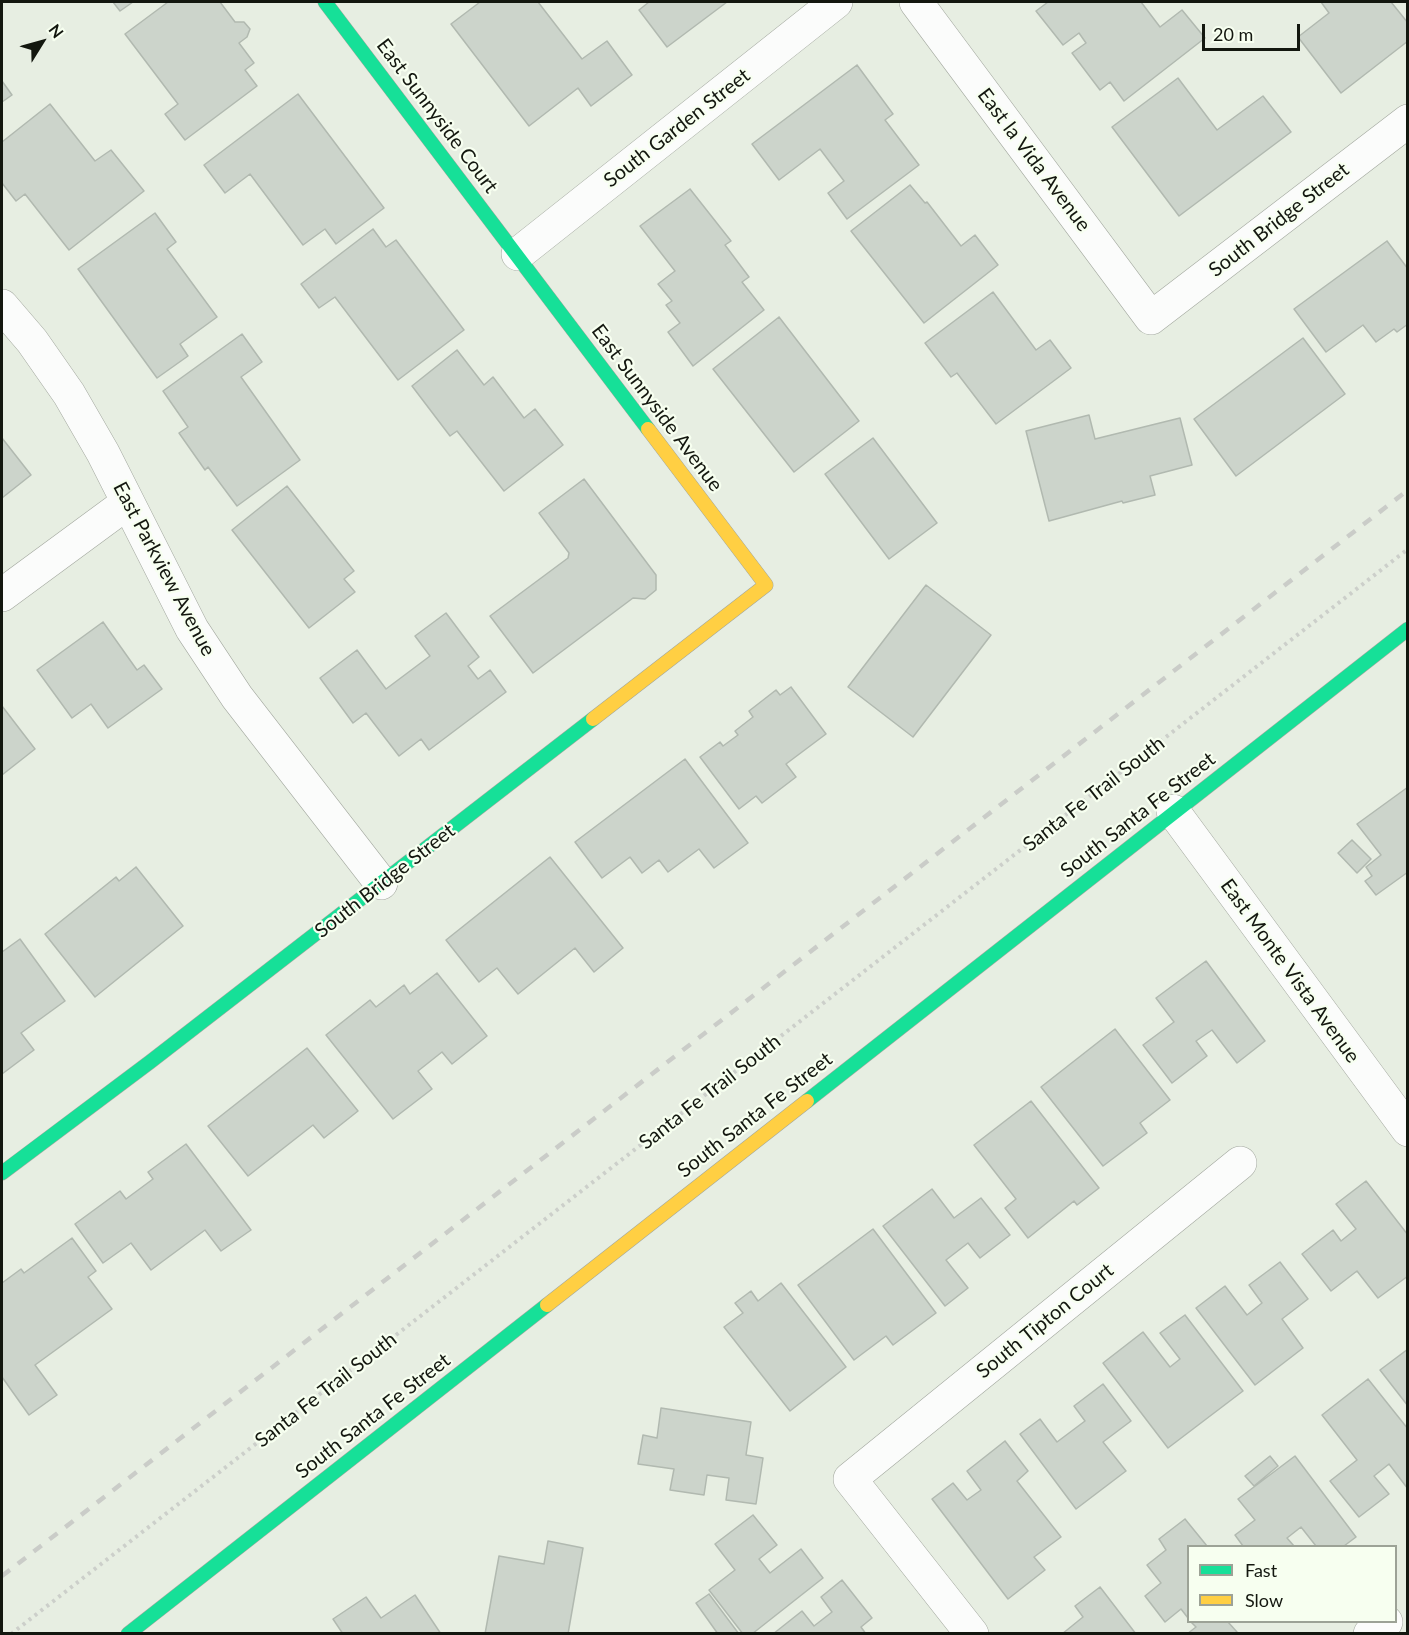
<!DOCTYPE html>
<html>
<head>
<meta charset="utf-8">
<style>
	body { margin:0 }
	#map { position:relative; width:1409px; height:1635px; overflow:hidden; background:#e7eee2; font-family:Lato,sans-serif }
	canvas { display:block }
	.frame { position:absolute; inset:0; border:3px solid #13170f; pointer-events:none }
	.legend { position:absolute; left:1187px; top:1545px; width:210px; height:78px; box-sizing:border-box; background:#f7fff0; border:2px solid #9ca296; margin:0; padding:8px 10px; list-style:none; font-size:18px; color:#13170f }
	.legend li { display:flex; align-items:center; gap:12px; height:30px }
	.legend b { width:30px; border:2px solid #9ca296 }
	.north { position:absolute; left:12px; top:12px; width:60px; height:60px; -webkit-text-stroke:4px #f7fff0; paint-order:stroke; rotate:53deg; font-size:16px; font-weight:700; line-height:24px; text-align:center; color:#13170f }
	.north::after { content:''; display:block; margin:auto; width:21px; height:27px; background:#13170f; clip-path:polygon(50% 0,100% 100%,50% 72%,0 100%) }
	.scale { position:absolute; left:1202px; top:24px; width:98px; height:27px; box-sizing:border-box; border:3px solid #13170f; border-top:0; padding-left:8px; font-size:18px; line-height:21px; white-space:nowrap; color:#13170f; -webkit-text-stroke:4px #f7fff0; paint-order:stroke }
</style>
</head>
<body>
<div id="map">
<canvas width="1409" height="1635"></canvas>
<div class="frame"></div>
<ul class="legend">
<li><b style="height:8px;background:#16e098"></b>Fast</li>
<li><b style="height:8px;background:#ffcf43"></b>Slow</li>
</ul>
<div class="north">N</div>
<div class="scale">20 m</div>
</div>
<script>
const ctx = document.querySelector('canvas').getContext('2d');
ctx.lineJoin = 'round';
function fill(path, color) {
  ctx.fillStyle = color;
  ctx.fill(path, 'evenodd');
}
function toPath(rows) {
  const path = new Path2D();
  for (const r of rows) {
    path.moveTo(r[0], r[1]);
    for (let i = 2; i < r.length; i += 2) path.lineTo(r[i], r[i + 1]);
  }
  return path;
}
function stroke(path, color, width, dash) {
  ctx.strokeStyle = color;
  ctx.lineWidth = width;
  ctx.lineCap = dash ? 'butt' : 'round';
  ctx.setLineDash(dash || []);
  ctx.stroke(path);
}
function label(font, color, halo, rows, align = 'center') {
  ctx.font = font + ' Lato,sans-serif';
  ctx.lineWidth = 4.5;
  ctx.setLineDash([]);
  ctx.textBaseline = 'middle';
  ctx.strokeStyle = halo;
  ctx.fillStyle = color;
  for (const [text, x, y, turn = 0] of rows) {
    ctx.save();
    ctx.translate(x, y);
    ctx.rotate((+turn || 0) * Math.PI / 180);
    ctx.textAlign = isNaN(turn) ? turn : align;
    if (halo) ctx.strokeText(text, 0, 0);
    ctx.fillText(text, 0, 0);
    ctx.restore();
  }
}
const building = toPath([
	[113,2,133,2,120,11,113,2],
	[168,2,220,2,235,22,244,22,250,29,247,37,239,43,254,63,245,70,257,86,185,140,165,114,178,104,125,34,168,2],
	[480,2,538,2,582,59,607,41,632,75,591,106,578,88,529,126,451,24,480,2],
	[649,2,727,2,667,47,639,10,649,2],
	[1048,2,1141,2,1160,27,1182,10,1205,38,1124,101,1110,82,1100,90,1072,53,1086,43,1079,33,1063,45,1036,11,1048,2],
	[1321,2,1391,2,1408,23,1408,41,1341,93,1298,37,1329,13,1321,2],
	[857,65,893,114,885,120,919,165,847,219,828,193,844,181,820,149,779,180,752,144,857,65],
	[1178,78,1217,130,1263,96,1291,132,1179,216,1112,127,1178,78],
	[2,81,12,95,2,102,2,81],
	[298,94,384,208,336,244,325,229,303,245,250,174,225,193,204,165,298,94],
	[50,104,95,161,111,150,144,191,69,250,25,194,16,201,2,183,2,142,50,104],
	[910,185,925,203,927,202,961,246,975,235,998,265,924,323,851,231,910,185],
	[690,189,731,241,725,245,749,277,742,282,764,310,693,366,668,332,680,323,666,305,672,301,658,284,675,271,640,226,690,189],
	[155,213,176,242,167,249,217,317,180,344,188,356,157,378,78,269,155,213],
	[373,229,386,247,396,240,464,330,398,380,335,297,319,308,301,284,373,229],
	[1387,241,1408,269,1408,324,1397,332,1394,329,1376,342,1363,325,1326,352,1294,309,1387,241],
	[993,292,1036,350,1050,340,1071,368,996,424,957,373,951,377,925,343,993,292],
	[779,317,859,421,794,472,713,369,779,317],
	[242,334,262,362,241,377,300,460,237,506,208,467,205,470,179,433,188,427,163,391,242,334],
	[1303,338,1345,394,1236,476,1194,419,1303,338],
	[457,350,484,385,493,377,524,418,535,409,563,445,504,491,457,431,450,436,412,386,457,350],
	[1089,415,1095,439,1180,418,1192,465,1150,476,1155,495,1123,503,1122,501,1049,521,1026,431,1089,415],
	[2,438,31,475,2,498,2,438],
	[873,438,937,523,889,559,825,474,873,438],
	[584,479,656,575,656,590,645,599,633,598,533,673,490,616,568,558,569,553,539,513,584,479],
	[287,486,354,571,344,579,355,592,309,628,232,530,287,486],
	[926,585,991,635,913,737,848,687,926,585],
	[446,613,479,657,468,666,478,679,490,670,506,692,429,750,421,739,399,756,366,713,353,723,320,678,357,650,386,689,430,656,415,636,446,613],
	[103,622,137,670,144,665,162,689,108,728,91,704,72,718,37,670,103,622],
	[791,687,826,734,786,764,796,777,762,803,756,796,739,809,700,757,720,742,723,746,738,735,735,731,753,717,749,711,776,690,780,695,791,687],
	[2,706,35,749,2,775,2,706],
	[685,759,748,843,714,868,699,849,668,872,659,860,642,873,630,857,602,878,575,842,685,759],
	[1408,787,1408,872,1376,895,1365,881,1372,876,1366,867,1381,855,1357,824,1408,787],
	[1352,840,1371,859,1357,873,1338,853,1352,840],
	[550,857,623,948,594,972,575,948,518,994,497,968,479,982,446,940,550,857],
	[136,867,183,926,95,997,45,934,116,877,119,881,136,867],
	[20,939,65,1001,21,1033,34,1050,2,1074,2,952,20,939],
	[1206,961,1265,1041,1237,1063,1212,1030,1196,1041,1207,1056,1172,1083,1143,1045,1174,1022,1156,998,1206,961],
	[437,973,487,1036,452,1064,442,1052,418,1071,432,1089,393,1119,326,1035,370,1000,376,1007,404,985,410,994,437,973],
	[1115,1029,1170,1100,1140,1123,1147,1133,1103,1166,1041,1087,1115,1029],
	[307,1048,358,1111,324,1138,313,1125,248,1176,208,1126,307,1048],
	[1031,1101,1099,1188,1077,1205,1074,1201,1028,1238,1005,1208,1016,1199,974,1145,1031,1101],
	[186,1144,251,1230,221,1251,205,1230,151,1270,131,1243,103,1263,75,1224,120,1191,126,1199,153,1179,148,1172,186,1144],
	[1366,1181,1408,1235,1408,1276,1378,1298,1357,1271,1331,1291,1302,1254,1333,1230,1341,1241,1356,1229,1336,1204,1366,1181],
	[932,1189,954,1218,981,1198,1010,1235,980,1258,968,1243,946,1260,968,1288,945,1306,883,1226,932,1189],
	[873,1229,936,1313,893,1345,886,1336,854,1360,798,1285,873,1229],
	[72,1238,96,1271,88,1277,112,1309,35,1365,57,1395,29,1415,2,1377,2,1283,21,1269,24,1273,72,1238],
	[1280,1262,1308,1299,1282,1319,1303,1348,1255,1385,1196,1308,1225,1286,1247,1315,1262,1303,1249,1285,1280,1262],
	[781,1283,846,1367,790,1411,724,1327,743,1313,735,1303,751,1291,758,1301,781,1283],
	[1185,1315,1243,1391,1168,1448,1103,1363,1143,1332,1170,1367,1180,1359,1160,1333,1185,1315],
	[1408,1349,1408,1406,1380,1370,1408,1349],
	[1368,1379,1408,1429,1408,1489,1389,1464,1374,1476,1389,1494,1359,1517,1330,1481,1357,1460,1322,1415,1368,1379],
	[1103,1384,1131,1421,1103,1442,1126,1471,1076,1509,1020,1434,1040,1419,1057,1442,1085,1421,1074,1406,1103,1384],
	[661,1408,751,1422,746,1455,763,1458,756,1504,726,1500,729,1478,707,1475,704,1495,670,1490,674,1469,638,1464,643,1435,657,1438,661,1408],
	[1005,1441,1028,1471,1017,1481,1061,1537,1034,1557,1045,1570,1008,1599,932,1499,953,1483,967,1500,981,1490,967,1471,1005,1441],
	[1270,1456,1278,1466,1254,1486,1245,1476,1270,1456],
	[1295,1456,1356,1537,1344,1546,1316,1546,1301,1527,1287,1538,1294,1546,1243,1546,1235,1535,1255,1520,1238,1499,1295,1456],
	[753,1515,777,1545,759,1559,770,1573,801,1549,823,1578,752,1634,743,1634,709,1590,735,1570,715,1544,753,1515],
	[1185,1519,1207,1546,1188,1546,1188,1618,1181,1609,1165,1622,1145,1596,1161,1583,1147,1565,1166,1550,1159,1539,1185,1519],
	[548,1541,583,1548,568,1634,485,1634,499,1556,544,1564,548,1541],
	[842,1580,872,1618,861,1627,866,1634,773,1634,802,1611,814,1626,832,1612,821,1597,842,1580],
	[1100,1587,1136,1634,1062,1634,1083,1617,1075,1606,1100,1587],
	[709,1594,739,1634,718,1634,696,1603,709,1594],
	[415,1595,441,1634,343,1634,333,1619,366,1597,381,1618,415,1595],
	[1191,1622,1228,1622,1237,1632,1235,1634,1187,1634,1196,1627,1191,1622]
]);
const path = toPath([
	[11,1634,1408,549]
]);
const street = toPath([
	[916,2,1151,318,1408,121],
	[518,254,836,2],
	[2,306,32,341,69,394,103,453,192,629,237,697,381,883],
	[2,595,127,503],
	[1173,811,1408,1130],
	[972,1634,850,1479,1240,1163],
	[1370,1634,1386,1622]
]);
const fast = toPath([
	[325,2,648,429],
	[807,1101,1408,629],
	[2,1173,150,1062,593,719],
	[128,1634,547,1305]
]);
const slow = toPath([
	[593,719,766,585,648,429],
	[547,1305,807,1101]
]);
const rail = toPath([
	[2,1576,1408,490]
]);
const streetNames = [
	["East Sunnyside Court",437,116,53],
	["South Garden Street",677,128,-38],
	["East la Vida Avenue",1034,160,53],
	["South Bridge Street",1279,220,-38],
	["East Sunnyside Avenue",657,408,53],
	["East Parkview Avenue",164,569,62],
	["Santa Fe Trail South",1094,794,-38],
	["South Santa Fe Street",1138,815,-38],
	["South Bridge Street",385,881,-38],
	["East Monte Vista Avenue",1290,971,54],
	["Santa Fe Trail South",710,1092,-38],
	["South Santa Fe Street",755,1115,-38],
	["South Tipton Court",1045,1321,-39],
	["Santa Fe Trail South",326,1390,-38],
	["South Santa Fe Street",373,1416,-38]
];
fill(building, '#ccd4cb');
stroke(building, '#b1b9b0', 1.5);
stroke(street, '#a2a79e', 34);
stroke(fast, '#a2a79e', 15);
stroke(slow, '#a2a79e', 15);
stroke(path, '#cccfca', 4, [3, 4.5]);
stroke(street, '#fbfcfb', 33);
stroke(fast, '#16e098', 14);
stroke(slow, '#ffcf43', 14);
stroke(rail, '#caccc8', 4.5, [10, 10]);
label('20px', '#13170f', '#f7fff0', streetNames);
</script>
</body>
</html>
